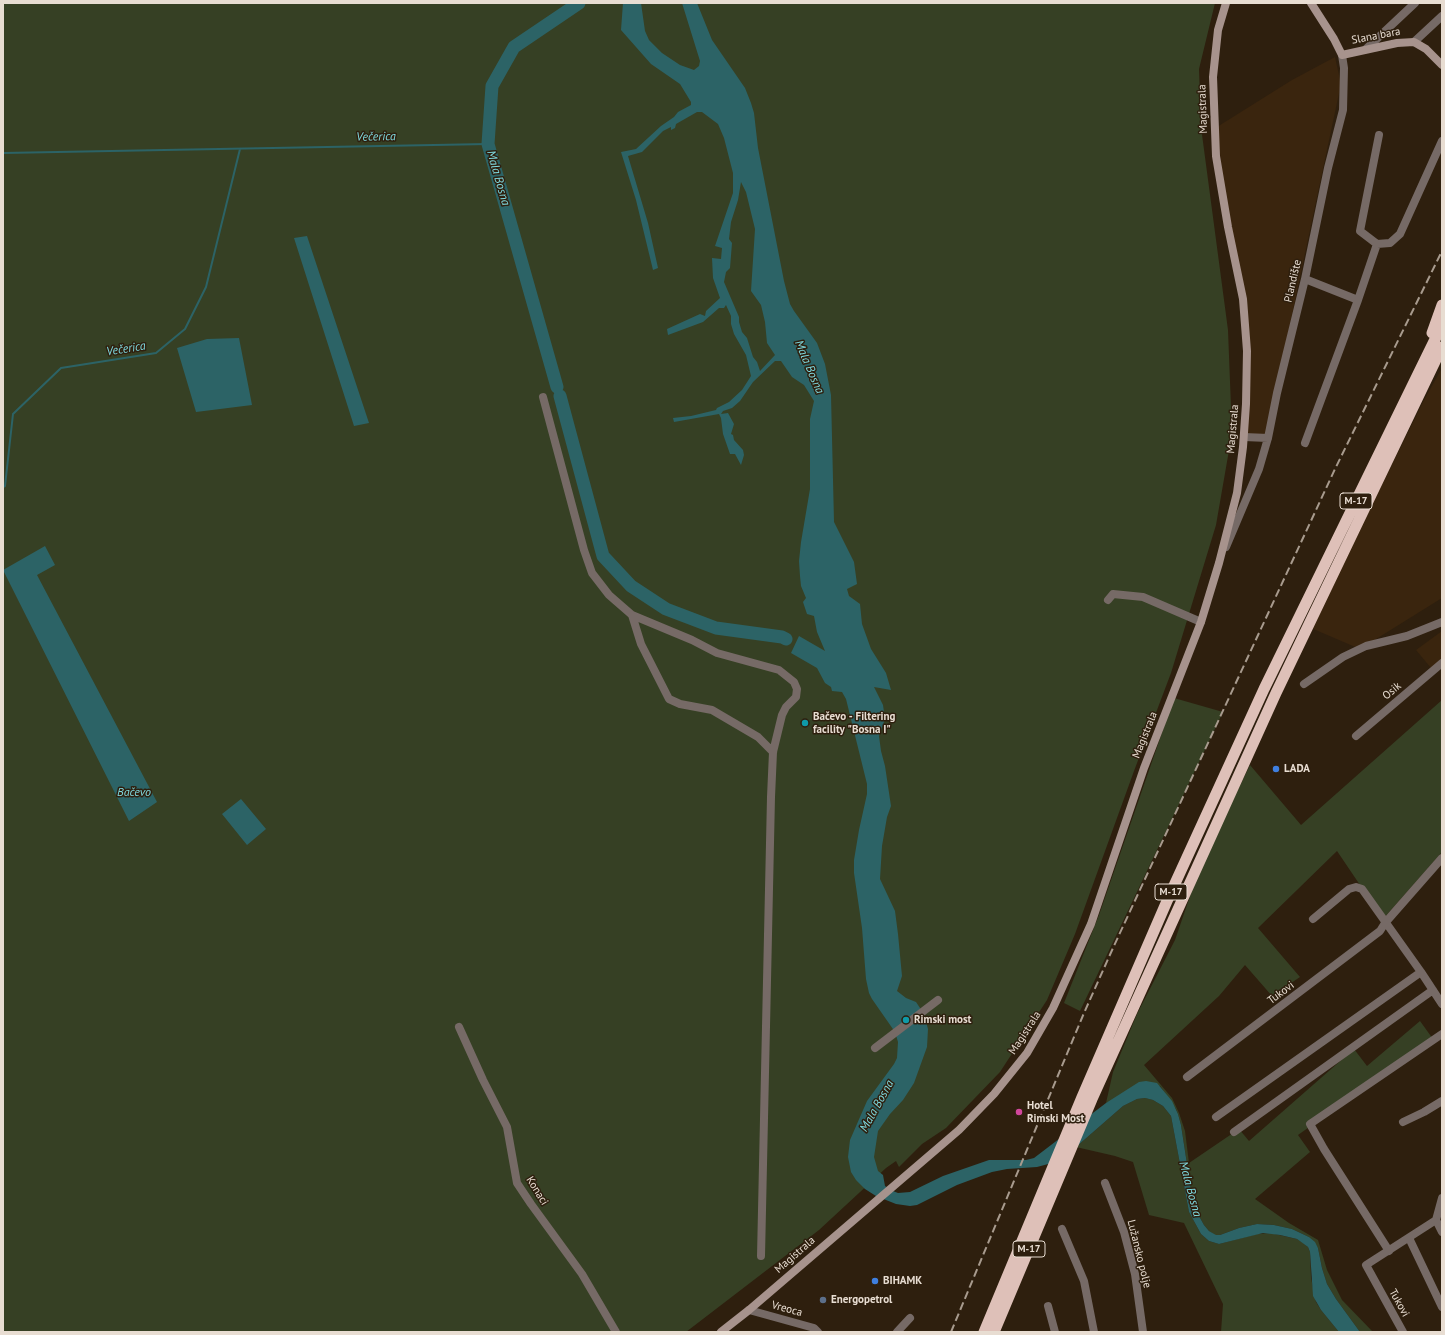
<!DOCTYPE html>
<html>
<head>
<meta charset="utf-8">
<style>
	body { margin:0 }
	#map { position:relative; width:1445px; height:1335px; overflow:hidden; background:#2e1f0e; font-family:"PT Sans",sans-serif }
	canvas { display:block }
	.frame { position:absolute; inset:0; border:4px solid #e8ddd2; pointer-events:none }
</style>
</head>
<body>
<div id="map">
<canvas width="1445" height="1335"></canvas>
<div class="frame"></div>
</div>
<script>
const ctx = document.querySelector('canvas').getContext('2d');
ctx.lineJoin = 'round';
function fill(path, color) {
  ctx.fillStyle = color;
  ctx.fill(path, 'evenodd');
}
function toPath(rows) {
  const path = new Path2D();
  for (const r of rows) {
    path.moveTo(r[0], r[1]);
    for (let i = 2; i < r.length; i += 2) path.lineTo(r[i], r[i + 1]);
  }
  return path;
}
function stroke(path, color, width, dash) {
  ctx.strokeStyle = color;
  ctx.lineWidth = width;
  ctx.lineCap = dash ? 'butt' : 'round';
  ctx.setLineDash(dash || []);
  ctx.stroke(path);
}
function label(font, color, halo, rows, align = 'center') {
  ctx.font = font + ' "PT Sans",sans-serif';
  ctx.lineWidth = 3;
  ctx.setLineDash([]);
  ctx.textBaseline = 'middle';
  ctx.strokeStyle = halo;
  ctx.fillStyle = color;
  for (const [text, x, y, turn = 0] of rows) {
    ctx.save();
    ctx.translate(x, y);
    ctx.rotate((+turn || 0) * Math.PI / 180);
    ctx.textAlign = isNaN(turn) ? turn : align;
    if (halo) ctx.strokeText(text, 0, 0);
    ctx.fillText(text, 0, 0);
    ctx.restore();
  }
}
const built = toPath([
	[1335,57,1341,84,1280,371,1265,436,1240,436,1246,404,1243,299,1229,233,1217,127,1292,80],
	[1442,368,1442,598,1360,649,1311,628,1424,400],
	[1442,631,1442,659,1431,668,1416,650]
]);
const green = toPath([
	[3,3,1215,3,1199,69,1201,127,1228,330,1232,433,1216,525,1171,673,1134,771,1075,934,1047,1000,1000,1072,946,1128,922,1144,899,1167,896,1161,886,1168,819,1230,686,1332,3,1332],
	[1174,698,1223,712,1080,1011,1064,1003,1099,915],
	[1442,700,1442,852,1383,919,1337,851,1258,928,1300,977,1272,996,1245,965,1219,996,1144,1065,1172,1098,1179,1113,1185,1131,1189,1163,1239,1129,1249,1141,1354,1049,1367,1066,1420,1021,1433,1039,1298,1135,1310,1152,1255,1199,1289,1223,1318,1240,1327,1270,1342,1300,1373,1332,1360,1332,1336,1299,1327,1284,1322,1268,1318,1248,1309,1237,1292,1229,1274,1225,1257,1224,1239,1228,1220,1235,1215,1235,1209,1231,1204,1225,1199,1216,1191,1190,1181,1125,1178,1114,1176,1109,1160,1086,1106,1103,1113,1072,1137,1014,1175,940,1200,867,1250,765,1301,825],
	[1145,1098,1153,1100,1163,1106,1171,1116,1189,1212,1201,1234,1209,1241,1219,1244,1257,1234,1270,1233,1297,1239,1303,1243,1308,1247,1310,1252,1311,1278,1316,1302,1321,1310,1339,1332,1221,1332,1223,1304,1184,1223,1149,1215,1133,1162,1115,1156,1076,1147,1123,1106,1137,1099]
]);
const water = toPath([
	[623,3,641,3,645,31,649,40,662,53,680,65,694,70,699,66,700,61,682,3,697,3,712,40,745,88,751,103,754,113,758,148,784,281,790,304,794,311,817,343,825,364,831,395,834,522,854,562,857,584,847,589,849,596,860,604,862,624,871,649,886,673,891,690,874,687,883,705,885,719,879,736,881,751,885,766,891,806,887,817,882,846,880,879,895,911,898,934,902,976,897,991,906,998,916,1002,924,1014,928,1029,927,1047,914,1083,903,1100,890,1114,878,1131,874,1157,878,1171,883,1175,885,1186,893,1191,898,1193,910,1192,943,1176,989,1160,1026,1160,1034,1158,1106,1103,1139,1082,1146,1081,1157,1083,1172,1101,1178,1114,1181,1125,1191,1190,1199,1216,1204,1225,1209,1231,1216,1235,1220,1235,1239,1228,1257,1224,1274,1225,1292,1229,1309,1237,1315,1242,1318,1248,1322,1268,1327,1284,1336,1299,1360,1332,1339,1332,1321,1310,1313,1296,1310,1252,1308,1247,1297,1239,1280,1235,1263,1233,1219,1244,1209,1241,1201,1234,1189,1212,1171,1116,1163,1106,1153,1100,1145,1098,1137,1099,1123,1106,1076,1147,1052,1163,1037,1167,1007,1169,992,1172,957,1185,917,1205,910,1206,896,1204,876,1196,865,1189,856,1180,851,1172,848,1157,850,1140,867,1101,894,1064,897,1058,898,1042,895,1032,872,999,869,993,866,979,862,928,854,873,854,860,859,830,867,794,867,784,846,699,842,692,832,691,831,687,825,683,817,668,791,653,799,636,825,651,817,632,814,616,807,614,803,602,806,598,801,586,800,576,799,561,801,542,810,489,810,419,814,401,804,385,792,377,781,361,775,361,753,382,740,401,732,408,723,411,721,414,728,413,734,424,731,434,733,435,734,440,743,450,744,455,741,465,735,454,730,454,723,434,721,418,719,414,674,422,673,418,691,416,716,410,717,408,729,402,742,390,751,376,746,355,734,334,731,324,731,316,726,305,724,308,719,308,703,322,668,335,667,329,700,314,705,316,706,311,720,298,713,278,712,258,721,259,722,248,715,246,733,193,733,173,724,138,718,124,702,112,697,112,676,124,675,128,671,130,671,127,663,131,642,152,628,156,648,223,658,268,653,270,636,200,621,152,636,149,661,126,674,117,678,112,691,105,691,102,680,84,651,64,621,30],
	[741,182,746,192,755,229,751,291,761,305,765,322,767,343,775,355,760,371,757,362,753,357,747,338,742,332,739,322,739,317,724,282,726,272,730,268,732,243,729,239,731,222,738,200],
	[307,236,369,423,354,426,294,238],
	[239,338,252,405,196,412,177,348,207,339],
	[45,546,55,565,37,575,157,802,129,821,3,570],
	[241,799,266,829,247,845,222,814]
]);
const stream = toPath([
	[3,153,488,144],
	[3,487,5,486,13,414,61,368,156,353,185,329,206,287,240,149]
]);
const river = toPath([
	[557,387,488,144,492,86,514,47,579,3],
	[560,396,603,556,631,586,666,609,716,628,782,637,786,639]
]);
const minor = toPath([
	[1414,42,1442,16],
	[1366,49,1415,3],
	[1379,135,1360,231,1377,244,1390,243,1400,234,1442,141],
	[1305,279,1358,300],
	[543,397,584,550,592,573,609,595,632,615,692,640,717,653,779,670,794,682,797,689,796,697,786,707,782,715,773,752,771,797,761,1256],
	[1244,437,1268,438],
	[1305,443,1358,300,1377,244],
	[1226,547,1259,469,1268,438,1277,393,1305,279,1328,168,1343,110,1344,68,1342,55],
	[1108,600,1113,594,1143,597,1201,622],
	[632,615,641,644,669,699,680,704,712,710,758,737,773,752],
	[1304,684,1343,657,1366,646,1407,636,1442,622],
	[1356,736,1442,663],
	[1313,919,1349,889,1356,887,1362,889,1421,972,1442,1004],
	[459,1027,483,1080,507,1127,517,1183,531,1204,582,1274,616,1332],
	[875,1048,938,1000],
	[1187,1077,1380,931,1385,923,1442,858],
	[1216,1117,1421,972],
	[1403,1122,1424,1112,1442,1101],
	[1234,1132,1433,990],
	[1105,1183,1124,1232,1135,1274,1143,1332],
	[1436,1220,1442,1232],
	[1062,1229,1084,1281,1094,1332],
	[1409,1238,1442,1307],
	[1389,1251,1324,1149,1310,1124,1442,1034],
	[1048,1306,1055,1332],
	[749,1310,814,1328,818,1332],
	[897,1332,910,1318],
	[1403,1332,1366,1265,1436,1220,1442,1198]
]);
const secondary = toPath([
	[1311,3,1334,39,1342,55,1397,43,1414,42,1426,49,1442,65],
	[721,1332,749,1310,959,1130,994,1094,1027,1053,1053,1008,1091,924,1144,768,1201,622,1219,563,1237,493,1243,447,1246,404,1247,351,1243,299,1228,227,1216,156,1213,77,1218,30,1226,3]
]);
const trunk = toPath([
	[1432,333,1442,305],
	[984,1332,1082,1097,1167,901,1264,689,1442,325],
	[994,1332,1092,1099,1276,693,1442,347]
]);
const rail = toPath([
	[951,1332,1084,1013,1113,948,1335,469,1442,251]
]);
const markers = [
	[805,723,4,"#0f9aa8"],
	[1276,769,4,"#3f7fe0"],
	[906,1020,4,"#0f9aa8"],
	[1019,1112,4,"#d1479c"],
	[875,1281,4,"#3f7fe0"],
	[823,1300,4,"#5c6f8a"]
];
const shields = [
	[1356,501,32],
	[1171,892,32],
	[1029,1249,32]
];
const shieldNames = [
	["M-17",1356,501],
	["M-17",1171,892],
	["M-17",1029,1249]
];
const streetNames = [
	["Slana bara",1376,36,-11],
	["Magistrala",1203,109,-92],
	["Plandište",1293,281,-77],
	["Magistrala",1233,429,-85],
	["Osik",1392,691,-40],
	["Magistrala",1145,735,-68],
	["Tukovi",1281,993,-37],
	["Magistrala",1025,1033,-57],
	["Konaci",537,1191,58],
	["Lužansko polje",1139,1254,76],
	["Magistrala",795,1255,-41],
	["Tukovi",1399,1303,61],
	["Vreoca",787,1309,15]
];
const poiNames = [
	["Bačevo - Filtering",813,717],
	["facility \"Bosna I\"",813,730],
	["LADA",1284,769],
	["Rimski most",914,1020],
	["Hotel",1027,1106],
	["Rimski Most",1027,1119],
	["BIHAMK",883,1281],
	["Energopetrol",831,1300]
];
const waterNames = [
	["Večerica",376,137,-1],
	["Mala Bosna",498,178,74],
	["Večerica",126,349,-9],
	["Mala Bosna",809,367,67],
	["Bačevo",134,793],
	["Mala Bosna",877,1106,-61],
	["Mala Bosna",1190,1189,75]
];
fill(built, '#3a250e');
fill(green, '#364024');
fill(water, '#2c6366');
stroke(stream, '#2c6366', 2);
stroke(river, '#2c6366', 13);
stroke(minor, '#766a66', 8);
stroke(secondary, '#a7938d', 8);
stroke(trunk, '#dec0b8', 11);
stroke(rail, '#a89b8e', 2, [8, 4]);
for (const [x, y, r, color] of markers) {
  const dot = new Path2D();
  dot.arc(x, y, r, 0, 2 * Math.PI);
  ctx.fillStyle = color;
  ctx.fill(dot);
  stroke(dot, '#2e1f0e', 1.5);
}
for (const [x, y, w] of shields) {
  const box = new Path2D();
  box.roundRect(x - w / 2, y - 8, w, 16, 3);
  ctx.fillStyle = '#2e1f0e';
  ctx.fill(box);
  stroke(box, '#e8ddd2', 1);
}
label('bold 10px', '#e8ddd2', null, shieldNames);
label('11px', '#e8ddd2', '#2e1f0e', streetNames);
label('bold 11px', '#e8ddd2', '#2e1f0e', poiNames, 'left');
label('italic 12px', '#7fdae0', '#2e1f0e', waterNames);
</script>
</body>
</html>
